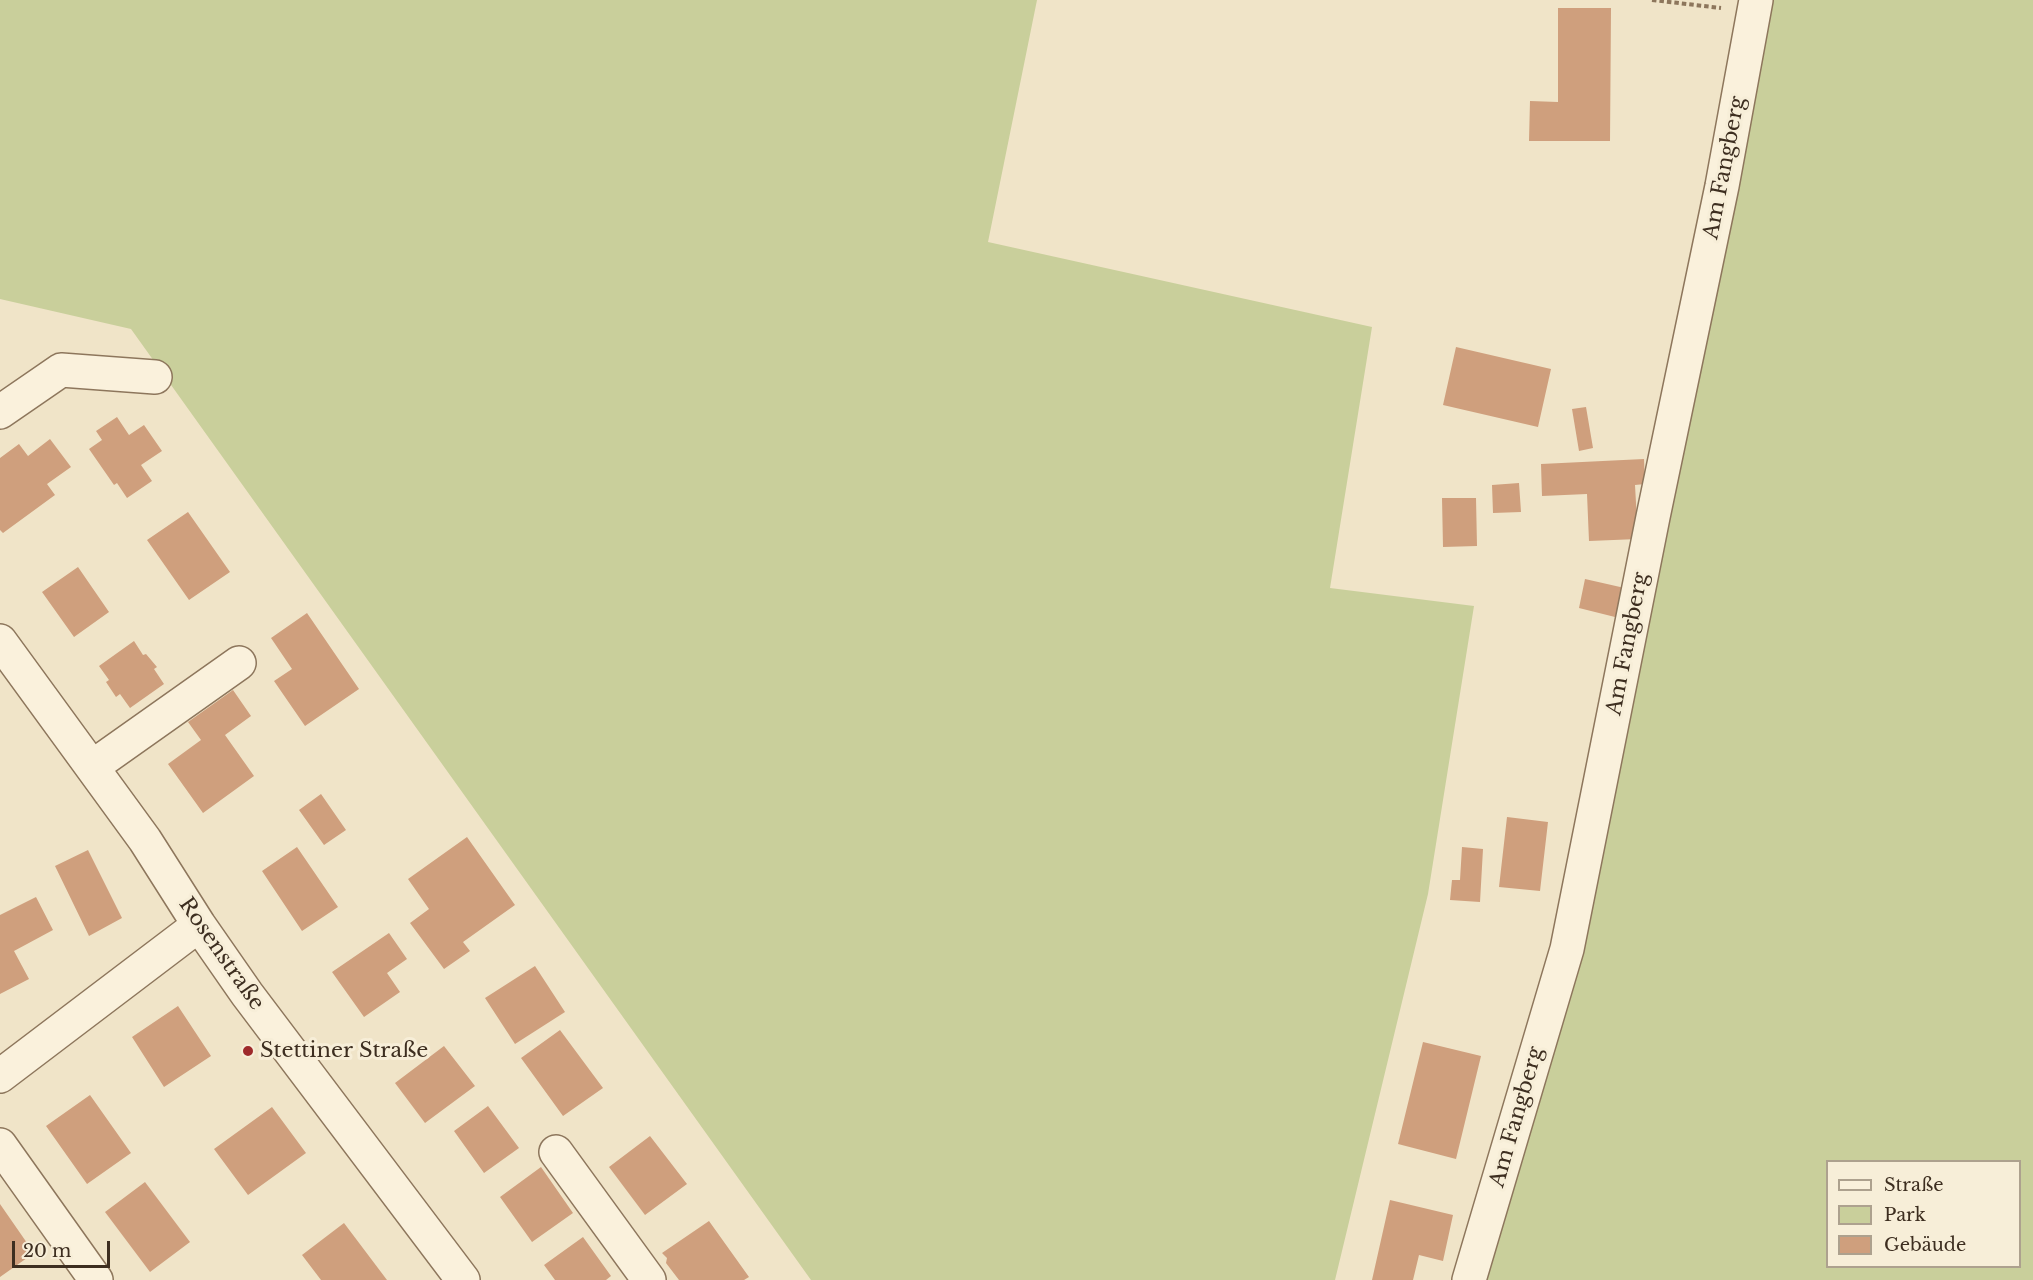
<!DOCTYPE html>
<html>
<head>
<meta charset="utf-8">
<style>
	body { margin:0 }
	#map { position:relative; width:2033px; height:1280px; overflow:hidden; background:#f0e4c8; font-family:"Libre Baskerville",serif }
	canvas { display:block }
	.legend { position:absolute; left:1826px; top:1160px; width:195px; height:108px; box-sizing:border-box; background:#f7eed8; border:2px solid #ada18e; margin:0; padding:8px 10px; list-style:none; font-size:18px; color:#3d2e20 }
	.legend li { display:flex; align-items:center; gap:12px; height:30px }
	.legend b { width:30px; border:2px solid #ada18e }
	.scale { position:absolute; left:12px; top:1241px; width:98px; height:27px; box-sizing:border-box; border:3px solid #3d2e20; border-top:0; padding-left:8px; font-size:18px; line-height:21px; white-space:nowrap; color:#3d2e20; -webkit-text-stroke:4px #f7eed8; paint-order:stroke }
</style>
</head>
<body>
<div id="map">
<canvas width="2033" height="1280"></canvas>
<ul class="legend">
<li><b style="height:8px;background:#faf1dc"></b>Straße</li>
<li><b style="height:16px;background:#c9cf9b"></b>Park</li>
<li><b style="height:16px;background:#cf9f7d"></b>Gebäude</li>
</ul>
<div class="scale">20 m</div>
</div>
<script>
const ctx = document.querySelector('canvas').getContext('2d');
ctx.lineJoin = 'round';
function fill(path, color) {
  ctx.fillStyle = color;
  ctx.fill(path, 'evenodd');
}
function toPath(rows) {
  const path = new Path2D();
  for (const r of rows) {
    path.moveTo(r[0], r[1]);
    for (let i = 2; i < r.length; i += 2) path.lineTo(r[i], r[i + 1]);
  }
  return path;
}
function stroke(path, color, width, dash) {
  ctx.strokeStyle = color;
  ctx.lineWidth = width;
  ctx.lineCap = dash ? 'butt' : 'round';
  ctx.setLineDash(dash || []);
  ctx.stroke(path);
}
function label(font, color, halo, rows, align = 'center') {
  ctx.font = font + ' "Libre Baskerville",serif';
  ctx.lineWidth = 6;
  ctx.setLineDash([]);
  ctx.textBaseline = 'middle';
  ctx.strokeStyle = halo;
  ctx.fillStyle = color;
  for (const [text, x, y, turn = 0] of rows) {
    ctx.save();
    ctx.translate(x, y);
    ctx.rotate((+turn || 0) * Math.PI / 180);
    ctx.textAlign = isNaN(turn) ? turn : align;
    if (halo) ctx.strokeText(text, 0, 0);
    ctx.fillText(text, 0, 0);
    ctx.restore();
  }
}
const green = toPath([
	[0,0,1037,0,988,242,1372,327,1330,588,1474,606,1428,894,1335,1280,811,1280,131,329,0,299],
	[1770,0,2033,0,2033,1280,1463,1280,1585,931],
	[1828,1162,2020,1162,2020,1266,1828,1266]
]);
const building = toPath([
	[1558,8,1611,8,1610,141,1529,141,1530,101,1558,102],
	[1456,347,1551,369,1538,427,1443,405],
	[1586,407,1593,448,1579,451,1572,409],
	[117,417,129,435,144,425,162,451,141,465,152,481,127,498,117,483,114,485,89,449,102,440,96,431],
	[50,439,71,467,47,484,55,495,3,533,0,530,0,458,19,444,28,456],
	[1644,459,1645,484,1635,485,1638,539,1589,541,1587,494,1542,496,1541,464],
	[1519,483,1521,512,1493,513,1492,485],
	[1442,498,1476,498,1477,546,1443,547],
	[188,512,230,572,189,600,147,540],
	[78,567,109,612,74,637,42,592],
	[1585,579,1629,589,1623,619,1579,608],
	[307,613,359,689,305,726,274,681,292,669,271,638],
	[134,641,143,655,146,654,157,667,154,669,164,684,130,708,120,694,116,697,106,682,109,680,99,666],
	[233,690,251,716,225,735,254,776,203,813,168,764,201,740,188,722],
	[321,794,346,830,324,845,299,810],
	[1507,817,1548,822,1540,891,1499,887],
	[467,837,515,905,463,942,470,951,444,969,410,923,429,909,408,879],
	[297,847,338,907,302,931,262,871],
	[1462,847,1483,849,1480,902,1450,900,1452,880,1460,880],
	[88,850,122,918,89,936,55,866],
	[36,897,53,930,14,951,29,979,0,994,0,915],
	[389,933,407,959,387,973,400,992,364,1017,332,972],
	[535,966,565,1012,515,1044,485,998],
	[178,1006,211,1056,164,1087,132,1037],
	[560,1030,603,1088,563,1116,521,1058],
	[1423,1042,1481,1056,1456,1159,1398,1144],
	[444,1046,475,1086,425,1123,395,1083],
	[90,1095,131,1153,87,1184,46,1126],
	[488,1106,519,1148,484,1173,454,1131],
	[272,1107,306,1153,248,1195,214,1149],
	[650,1136,687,1184,645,1215,609,1167],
	[541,1167,573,1213,532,1242,500,1197],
	[145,1182,190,1242,150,1272,105,1212],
	[1390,1200,1453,1215,1443,1261,1419,1255,1413,1280,1372,1280],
	[0,1204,34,1253,0,1277],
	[709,1221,749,1277,744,1280,679,1280,666,1263,667,1258,662,1253],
	[344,1223,387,1280,321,1280,302,1255],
	[583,1237,611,1276,606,1280,555,1280,544,1265]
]);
const path = toPath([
	[1652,0,1721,8]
]);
const minor = toPath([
	[0,412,61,370,155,377],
	[0,641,145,840,199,925,247,994,463,1280],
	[92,767,239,663],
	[0,1076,199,925],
	[0,1145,96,1280],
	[556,1152,649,1280],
	[1469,1280,1567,949,1653,517,1722,186,1756,0]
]);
const markers = [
	[248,1051,6,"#9e2a2b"]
];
const streetNames = [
	["Am Fangberg",1725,168,-79],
	["Am Fangberg",1628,644,-79],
	["Rosenstraße",221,954,55],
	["Am Fangberg",1517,1117,-74]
];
const poiNames = [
	["Stettiner Straße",260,1051]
];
fill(green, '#c9cf9b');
fill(building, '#cf9f7d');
stroke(minor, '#8d765c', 36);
stroke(path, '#8d765c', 4, [4.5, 3]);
stroke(minor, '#faf1dc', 33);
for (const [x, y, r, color] of markers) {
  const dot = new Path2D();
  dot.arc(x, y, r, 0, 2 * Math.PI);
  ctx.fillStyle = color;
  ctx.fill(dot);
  stroke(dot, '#f7eed8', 2);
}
label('21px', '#3d2e20', '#f7eed8', streetNames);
label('21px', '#3d2e20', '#f7eed8', poiNames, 'left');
</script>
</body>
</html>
